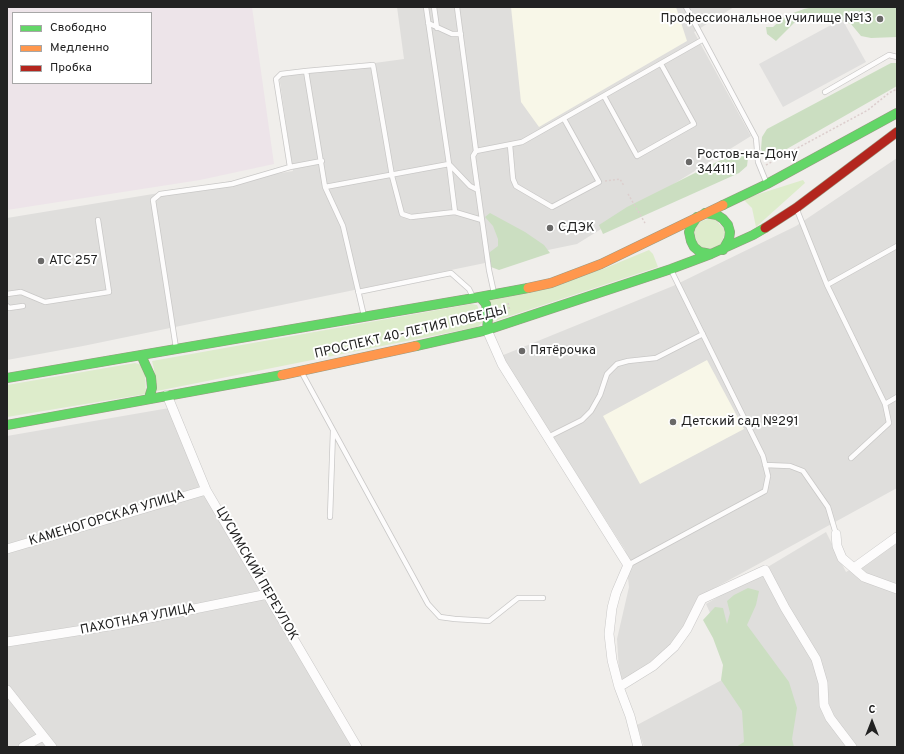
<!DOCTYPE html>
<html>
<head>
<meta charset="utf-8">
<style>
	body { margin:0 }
	#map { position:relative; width:904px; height:754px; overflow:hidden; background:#f0eeeb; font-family:Overpass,sans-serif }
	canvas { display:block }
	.frame { position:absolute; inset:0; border:8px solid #222; pointer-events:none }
	.legend { position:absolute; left:12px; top:12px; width:140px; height:72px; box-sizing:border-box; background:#fff; border:1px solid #a7a7a7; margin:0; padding:5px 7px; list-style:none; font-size:12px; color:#222 }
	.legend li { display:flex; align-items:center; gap:8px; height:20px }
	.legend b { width:20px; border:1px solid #a7a7a7 }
	.north { position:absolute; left:852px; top:702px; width:40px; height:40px; -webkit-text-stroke:3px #fff; paint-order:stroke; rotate:0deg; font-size:11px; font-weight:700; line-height:16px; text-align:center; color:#222 }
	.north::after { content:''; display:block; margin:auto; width:14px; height:18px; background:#222; clip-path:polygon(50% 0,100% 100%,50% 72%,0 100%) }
</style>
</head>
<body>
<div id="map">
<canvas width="904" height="754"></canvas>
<div class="frame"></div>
<ul class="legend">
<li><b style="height:5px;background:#63d668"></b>Свободно</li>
<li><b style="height:5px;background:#ff974d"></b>Медленно</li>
<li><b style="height:5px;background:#b3261e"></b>Пробка</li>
</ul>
<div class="north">С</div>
</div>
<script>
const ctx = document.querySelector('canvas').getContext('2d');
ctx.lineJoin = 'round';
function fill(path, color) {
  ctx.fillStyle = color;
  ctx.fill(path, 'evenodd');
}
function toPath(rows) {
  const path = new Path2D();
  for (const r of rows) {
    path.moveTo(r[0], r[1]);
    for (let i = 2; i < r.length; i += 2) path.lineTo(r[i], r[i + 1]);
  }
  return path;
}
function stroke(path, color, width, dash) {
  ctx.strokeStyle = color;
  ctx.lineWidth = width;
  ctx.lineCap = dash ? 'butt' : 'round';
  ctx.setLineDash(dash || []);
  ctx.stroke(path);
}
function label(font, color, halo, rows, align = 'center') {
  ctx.font = font + ' Overpass,sans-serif';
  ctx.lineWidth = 4;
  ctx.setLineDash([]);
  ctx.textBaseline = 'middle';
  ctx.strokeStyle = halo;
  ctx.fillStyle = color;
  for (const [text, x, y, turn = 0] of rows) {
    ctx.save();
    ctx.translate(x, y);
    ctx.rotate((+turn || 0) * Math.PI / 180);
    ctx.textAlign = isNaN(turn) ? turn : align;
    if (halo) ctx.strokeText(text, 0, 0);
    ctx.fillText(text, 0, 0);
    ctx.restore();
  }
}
const residential = toPath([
	[397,7,734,7,694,32,751,136,577,244,83,346,7,360,7,218,293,171,279,76,404,59],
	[897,158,897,488,700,596,682,635,620,687,617,639,629,587,625,550,501,356,673,286,796,226],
	[175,407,209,487,358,747,7,747,7,436],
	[826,532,846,572,897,543,897,747,644,747,637,725,737,672,706,604]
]);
const industrial = toPath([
	[7,7,252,7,274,164,200,180,7,210],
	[13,13,151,13,151,83,13,83]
]);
const education = toPath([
	[511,7,676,7,687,41,539,127,521,102],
	[707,360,744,429,640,484,603,416]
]);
const grass = toPath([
	[803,180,805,183,756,227,752,208,743,199],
	[713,217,726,231,719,248,699,248,693,229,697,223],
	[649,250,653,254,658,267,492,322,488,300,603,269],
	[471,304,477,305,482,316,482,323,477,327,157,391,154,369,152,361],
	[135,363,142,365,145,370,146,394,7,417,7,385]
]);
const forest = toPath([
	[814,7,897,7,897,37,871,38,861,36,851,24,837,20,821,23,814,19,796,21,776,41,767,34,766,27,773,27,785,16,804,9],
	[891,63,897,63,897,86,771,158,764,156,761,149,762,137,767,129],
	[742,151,748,158,747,166,739,173,603,234,599,225,627,207,727,157],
	[490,213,525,232,544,245,550,253,499,270,491,267,487,258,490,252,498,246,498,239,493,226,485,217],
	[748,588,759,591,756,605,747,625,789,682,797,708,792,739,794,747,736,747,744,742,742,711,721,680,723,665,713,638,703,620,715,607,723,608,727,624,730,613,727,601,734,595]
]);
const parking = toPath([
	[842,19,866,62,783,107,759,64]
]);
const path = toPath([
	[766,165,868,110,889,93,897,89],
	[605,181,620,179,624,186],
	[628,194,645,223],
	[508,303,510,311]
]);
const lane = toPath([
	[426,7,449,164,470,186,478,190],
	[434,7,437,28],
	[457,7,476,151,473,156,489,270,494,293],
	[686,7,756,138,758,162,767,184],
	[428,23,452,34,461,34],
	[825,92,889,55,897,57],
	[604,96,637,156,694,124,661,64],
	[510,145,513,179,516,186,552,207,599,182,564,119],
	[476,151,522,142,702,40],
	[290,167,276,79,281,74,306,71],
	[325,187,449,164,455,212],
	[797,210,827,285,885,404,889,423,851,458],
	[827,285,897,246],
	[358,292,451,273,469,289,473,297],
	[7,294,21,292,45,302,109,292,98,220],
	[7,306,9,308,23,306],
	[364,316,343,226,325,187,306,71,373,65,392,176,402,214,411,217,455,212,482,220],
	[176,348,153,200,160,194,232,184,290,167,322,161],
	[302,373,428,604,440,617,455,619,489,621,518,598,543,598],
	[885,404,897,397],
	[548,437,582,420,591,411,600,395,607,374,617,364,628,361,656,358,703,334],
	[765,465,790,466,803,471,828,507,836,534],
	[330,517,333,431],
	[628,565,765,491,768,476,763,456,671,270]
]);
const street = toPath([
	[487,330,502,364,628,565,616,593,612,608,609,634,612,660,619,687,630,716,638,747],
	[167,395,206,490,357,747],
	[836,534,837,546,842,558,864,577,897,589],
	[7,549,206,490],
	[854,568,897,537],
	[7,642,115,625,268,594],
	[619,687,653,666,674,647,687,629,702,599,765,570,785,608,816,659,823,683,824,705,830,718,852,747],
	[7,690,52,747],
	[23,747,43,736]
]);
const fast = toPath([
	[723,205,767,184,897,113],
	[705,213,717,215,723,219,728,225,730,232,729,239,723,250],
	[697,217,691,226,689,232,691,241,694,247,700,252,711,254],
	[480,297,486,304,488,318,487,330],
	[416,346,487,330,671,269,711,254,753,235,765,228],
	[141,355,151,377,152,388,149,398],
	[7,378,474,298,528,288],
	[7,425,282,375]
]);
const slow = toPath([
	[528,288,551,283,601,264,723,205],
	[282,375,416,346]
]);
const jam = toPath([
	[765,228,796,208,897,132]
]);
const markers = [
	[880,19,4,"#6a6968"],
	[689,162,4,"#6a6968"],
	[550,228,4,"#6a6968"],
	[41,261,4,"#6a6968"],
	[522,351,4,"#6a6968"],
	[673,422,4,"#6a6968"]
];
const poiNames = [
	["Профессиональное училище №13",872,19,"right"],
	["Ростов-на-Дону",697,155],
	["344111",697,170],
	["СДЭК",558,228],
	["АТС 257",49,261],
	["Пятёрочка",530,351],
	["Детский сад №291",681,422]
];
const streetNames = [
	["ПРОСПЕКТ 40-ЛЕТИЯ ПОБЕДЫ",411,333,-13],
	["КАМЕНОГОРСКАЯ УЛИЦА",107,519,-17],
	["ЦУСИМСКИЙ ПЕРЕУЛОК",256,574,60],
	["ПАХОТНАЯ УЛИЦА",138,620,-11]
];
fill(residential, '#dfdedc');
fill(industrial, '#ede4e9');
fill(education, '#f8f7e8');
fill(grass, '#ddeccb');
fill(forest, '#cbdec1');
fill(parking, '#e0dfde');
stroke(lane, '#c9c8c7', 6);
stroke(street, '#c9c8c7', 10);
stroke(fast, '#999a82', 10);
stroke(slow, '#999a82', 10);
stroke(jam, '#999a82', 10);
stroke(path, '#dccecd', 1.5, [2, 2]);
stroke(lane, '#fdfcfc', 4.5);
stroke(street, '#fdfcfc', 9);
stroke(fast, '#63d668', 9);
stroke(slow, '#ff974d', 9);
stroke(jam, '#b3261e', 9);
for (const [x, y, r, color] of markers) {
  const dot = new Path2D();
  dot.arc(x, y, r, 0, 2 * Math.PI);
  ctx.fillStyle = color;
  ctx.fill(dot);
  stroke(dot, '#fff', 1.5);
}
label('13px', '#222', '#fff', poiNames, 'left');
label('13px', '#222', '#fff', streetNames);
</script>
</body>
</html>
